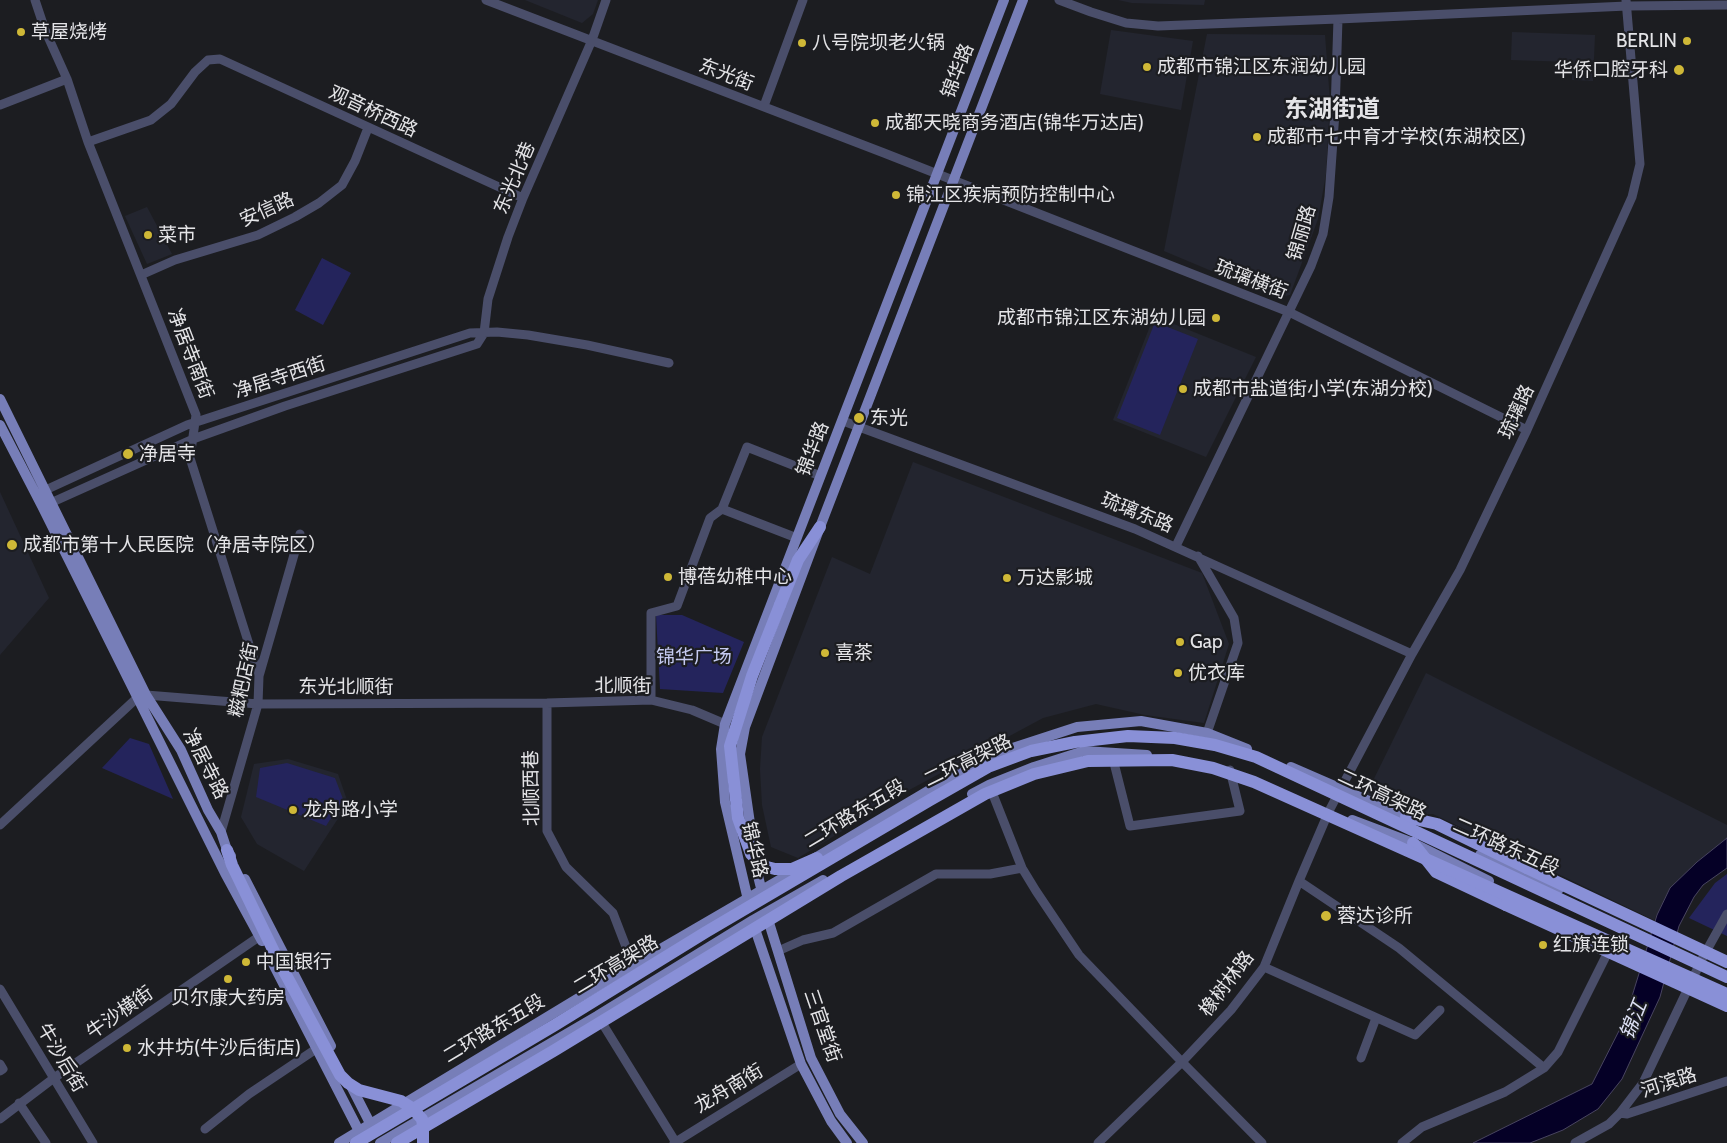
<!DOCTYPE html>
<html>
<head>
<meta charset="utf-8">
<style>
	body { margin:0 }
	canvas { display:block; background:#1c1d21 }
</style>
</head>
<body>
<canvas width="1727" height="1143"></canvas>
<script>
const ctx = document.querySelector('canvas').getContext('2d');
ctx.lineJoin = 'round';
function fill(path, color) {
  ctx.fillStyle = color;
  ctx.fill(path, 'evenodd');
}
function toPath(rows) {
  const path = new Path2D();
  for (const r of rows) {
    path.moveTo(r[0], r[1]);
    for (let i = 2; i < r.length; i += 2) path.lineTo(r[i], r[i + 1]);
  }
  return path;
}
function stroke(path, color, width, dash) {
  ctx.strokeStyle = color;
  ctx.lineWidth = width;
  ctx.lineCap = dash ? 'butt' : 'round';
  ctx.setLineDash(dash || []);
  ctx.stroke(path);
}
function label(font, color, halo, rows, align = 'center') {
  ctx.font = font + ' Cabin,"Noto Sans SC",sans-serif';
  ctx.lineWidth = 4.5;
  ctx.setLineDash([]);
  ctx.textBaseline = 'middle';
  ctx.strokeStyle = halo;
  ctx.fillStyle = color;
  for (const [text, x, y, turn = 0] of rows) {
    ctx.save();
    ctx.translate(x, y);
    ctx.rotate((+turn || 0) * Math.PI / 180);
    ctx.textAlign = isNaN(turn) ? turn : align;
    if (halo) ctx.strokeText(text, 0, 0);
    ctx.fillText(text, 0, 0);
    ctx.restore();
  }
}
const built = toPath([
	[525,0,598,0,593,14,582,23],
	[1118,0,1205,0,1204,5,1132,3],
	[1111,30,1193,41,1181,110,1100,94],
	[1512,32,1595,35,1593,81,1572,80,1572,62,1511,60],
	[1207,34,1325,35,1330,101,1326,174,1318,219,1290,295,1276,298,1164,251],
	[147,207,172,254,147,264,125,216],
	[1154,316,1256,357,1206,457,1113,420],
	[913,462,1202,573,1229,644,1204,723,1145,715,1096,704,1043,718,911,789,798,858,771,847,762,805,760,769,762,737,832,557,870,574],
	[0,492,49,598,0,655],
	[1426,673,1727,825,1727,838,1697,862,1670,888,1654,920,1433,814,1409,814,1366,795],
	[288,759,338,774,348,803,304,871,257,844,241,817,254,764]
]);
const green = toPath([
	[322,258,351,273,323,325,295,310],
	[1155,322,1198,339,1160,435,1117,418],
	[656,615,682,615,744,642,723,693,660,689],
	[130,738,149,744,173,799,102,768],
	[287,763,335,778,343,799,326,826,256,797,260,768],
	[1727,874,1727,936,1689,918,1715,883]
]);
const water = toPath([
	[1727,838,1727,868,1703,885,1694,897,1679,926,1660,997,1622,1079,1598,1109,1563,1130,1530,1143,1473,1143,1592,1084,1625,1019,1657,915,1670,888,1697,862,1727,838]
]);
const minor = toPath([
	[35,0,45,30,67,79,88,142,196,415,190,458,259,676],
	[486,0,884,153,1289,312,1527,430],
	[1059,0,1091,12,1126,23,1158,26,1338,19,1627,6,1727,5],
	[0,105,67,79],
	[764,106,803,0],
	[88,142,151,120,171,104,195,72,208,60,220,59,523,198],
	[141,275,175,260,258,235,295,217,319,203,342,185,355,161,368,128],
	[843,421,1135,529,1412,654],
	[39,493,187,425,470,333,497,332,528,335,587,345,669,363],
	[46,505,193,439,285,406,477,344,484,333,488,299,508,237,523,198,592,40,606,0],
	[797,538,722,509,747,447,818,475],
	[1176,546,1311,266,1323,234,1329,197,1335,112,1338,19],
	[1198,556,1234,618,1238,643,1207,733],
	[146,695,258,704,547,703,651,700,692,710,725,724],
	[651,700,651,613,677,606,710,518,722,509],
	[547,703,547,831,566,867,613,913,633,965],
	[1112,755,1130,826,1240,811,1230,770],
	[990,787,1022,868,1036,891,1079,955,1182,1062,1262,1143],
	[0,825,138,697],
	[221,832,258,704,259,676,300,534],
	[1299,881,1399,948,1544,1068],
	[778,951,803,940,833,933,936,874,990,874,1022,868],
	[1264,967,1415,1035,1440,1010],
	[0,989,93,1143],
	[599,1018,675,1141],
	[1361,1058,1376,1018],
	[0,1064,3,1069,0,1071],
	[19,1103,46,1143],
	[1620,1113,1627,1114,1727,1081],
	[0,1119,54,1078,260,936],
	[205,1129,249,1094,316,1049],
	[674,1143,801,1064],
	[1098,1143,1182,1062,1231,1010,1264,967,1299,881,1329,811,1412,654,1460,570,1527,430,1632,197,1640,164,1626,0],
	[1402,1143,1422,1127,1505,1092,1544,1068,1558,1052,1610,948],
	[1575,1143,1609,1124,1620,1113,1643,1083,1703,957,1727,914]
]);
const major = toPath([
	[0,399,146,695,181,750,208,810,221,832,227,850,231,856],
	[0,425,42,506,225,873,262,941],
	[1291,767,1406,817,1412,821],
	[972,794,989,785,1034,767,1084,751,1147,755],
	[1352,820,1413,843,1489,881],
	[1480,855,1559,889],
	[810,861,985,757,1077,727,1141,721,1207,733,1247,749],
	[245,879,331,1046],
	[763,896,757,872,740,754,745,727,820,527,1023,0],
	[749,904,725,802,721,749,725,724,1004,0],
	[766,913,811,1058,840,1114,863,1143],
	[753,923,801,1064,831,1121,847,1143],
	[269,956,361,1135],
	[350,1084,373,1129],
	[339,1143,633,965,798,869],
	[380,1143,597,1016,753,920,823,880]
]);
const highway = toPath([
	[780,605,798,560,820,527],
	[1406,817,1437,824,1527,868],
	[1413,843,1436,872,1506,905],
	[227,850,232,865,278,960]
]);
const highwayBridge = toPath([
	[780,605,752,676,730,746,738,818,751,854,763,866,775,869,792,869,817,858],
	[1527,868,1727,962],
	[1506,905,1727,1006],
	[278,960,340,1075,348,1083,359,1090,401,1101,412,1108,422,1119,423,1125,423,1143],
	[356,1143,555,1025,706,932,930,800,988,767,1031,751,1075,742,1128,736,1175,738,1215,745,1256,757,1727,977],
	[397,1143,555,1050,841,876,985,794,1034,774,1088,761,1172,760,1213,768,1254,782,1727,994]
]);
const markers = [
	[21,32,5,"#cfb837"],
	[1687,41,5,"#cfb837"],
	[802,43,5,"#cfb837"],
	[1147,67,5,"#cfb837"],
	[1679,70,6,"#cfb837"],
	[875,123,5,"#cfb837"],
	[1257,137,5,"#cfb837"],
	[896,195,5,"#cfb837"],
	[148,235,5,"#cfb837"],
	[1216,318,5,"#cfb837"],
	[1183,389,5,"#cfb837"],
	[859,418,6,"#cfb837"],
	[128,454,6,"#cfb837"],
	[12,545,6,"#cfb837"],
	[668,577,5,"#cfb837"],
	[1007,578,5,"#cfb837"],
	[1180,642,5,"#cfb837"],
	[825,653,5,"#cfb837"],
	[1178,673,5,"#cfb837"],
	[293,810,5,"#cfb837"],
	[1326,916,6,"#cfb837"],
	[1543,945,5,"#cfb837"],
	[246,962,5,"#cfb837"],
	[228,979,5,"#cfb837"],
	[127,1048,5,"#cfb837"]
];
const poiNames = [
	["草屋烧烤",31,32],
	["BERLIN",1677,41,"right"],
	["八号院坝老火锅",812,43],
	["成都市锦江区东润幼儿园",1157,67],
	["华侨口腔牙科",1668,70,"right"],
	["成都天晓商务酒店(锦华万达店)",885,123],
	["成都市七中育才学校(东湖校区)",1267,137],
	["锦江区疾病预防控制中心",906,195],
	["菜市",158,235],
	["成都市锦江区东湖幼儿园",1206,318,"right"],
	["成都市盐道街小学(东湖分校)",1193,389],
	["东光",870,418],
	["净居寺",139,454],
	["成都市第十人民医院（净居寺院区）",23,545],
	["博蓓幼稚中心",678,577],
	["万达影城",1017,578],
	["Gap",1190,642],
	["喜茶",835,653],
	["优衣库",1188,673],
	["龙舟路小学",303,810],
	["蓉达诊所",1337,916],
	["红旗连锁",1553,945],
	["中国银行",256,962],
	["贝尔康大药房",228,998,"center"],
	["水井坊(牛沙后街店)",137,1048]
];
const streetNames = [
	["锦华路",958,71,-69],
	["东光街",726,75,21],
	["观音桥西路",373,112,25],
	["东光北巷",515,178,-67],
	["安信路",267,210,-24],
	["锦丽路",1302,233,-74],
	["琉璃横街",1251,280,21],
	["净居寺南街",190,354,69],
	["净居寺西街",280,378,-18],
	["琉璃路",1517,412,-65],
	["锦华路",813,449,-69],
	["琉璃东路",1137,513,22],
	["糍粑店街",244,680,-78],
	["北顺街",623,686],
	["东光北顺街",346,687],
	["二环高架路",968,761,-26],
	["净居寺路",205,764,63],
	["北顺西巷",532,788,-91],
	["二环高架路",1382,795,25],
	["二环路东五段",855,814,-31],
	["二环路东五段",1506,847,24],
	["锦华路",754,850,77],
	["二环高架路",616,965,-31],
	["橡树林路",1227,984,-53],
	["牛沙横街",120,1013,-35],
	["三官堂街",822,1026,71],
	["二环路东五段",494,1029,-31],
	["牛沙后街",61,1058,59],
	["河滨路",1669,1083,-18],
	["龙舟南街",729,1089,-31]
];
const parkNames = [
	["锦华广场",694,657]
];
const waterNames = [
	["锦江",1634,1020,-68]
];
const districtNames = [
	["东湖街道",1332,110]
];
fill(built, '#23252f');
fill(green, '#24245c');
fill(water, '#050026');
stroke(water, '#484460', 1);
stroke(minor, '#4a4e6a', 9);
stroke(major, '#777eb8', 10);
stroke(highway, '#8990d7', 12);
stroke(highwayBridge, '#8990d7', 12);
for (const [x, y, r, color] of markers) {
  const dot = new Path2D();
  dot.arc(x, y, r, 0, 2 * Math.PI);
  ctx.fillStyle = color;
  ctx.fill(dot);
  stroke(dot, '#1c1d21', 2);
}
label('19px', '#e4e4e7', '#1c1d21', poiNames, 'left');
label('19px', '#e4e4e7', '#1c1d21', streetNames);
label('19px', '#c5caf1', '#1c1d21', parkNames);
label('italic 20px', '#dee1f5', '#1c1d21', waterNames);
label('bold 24px', '#e4e4e7', '#1c1d21', districtNames);
</script>
</body>
</html>
